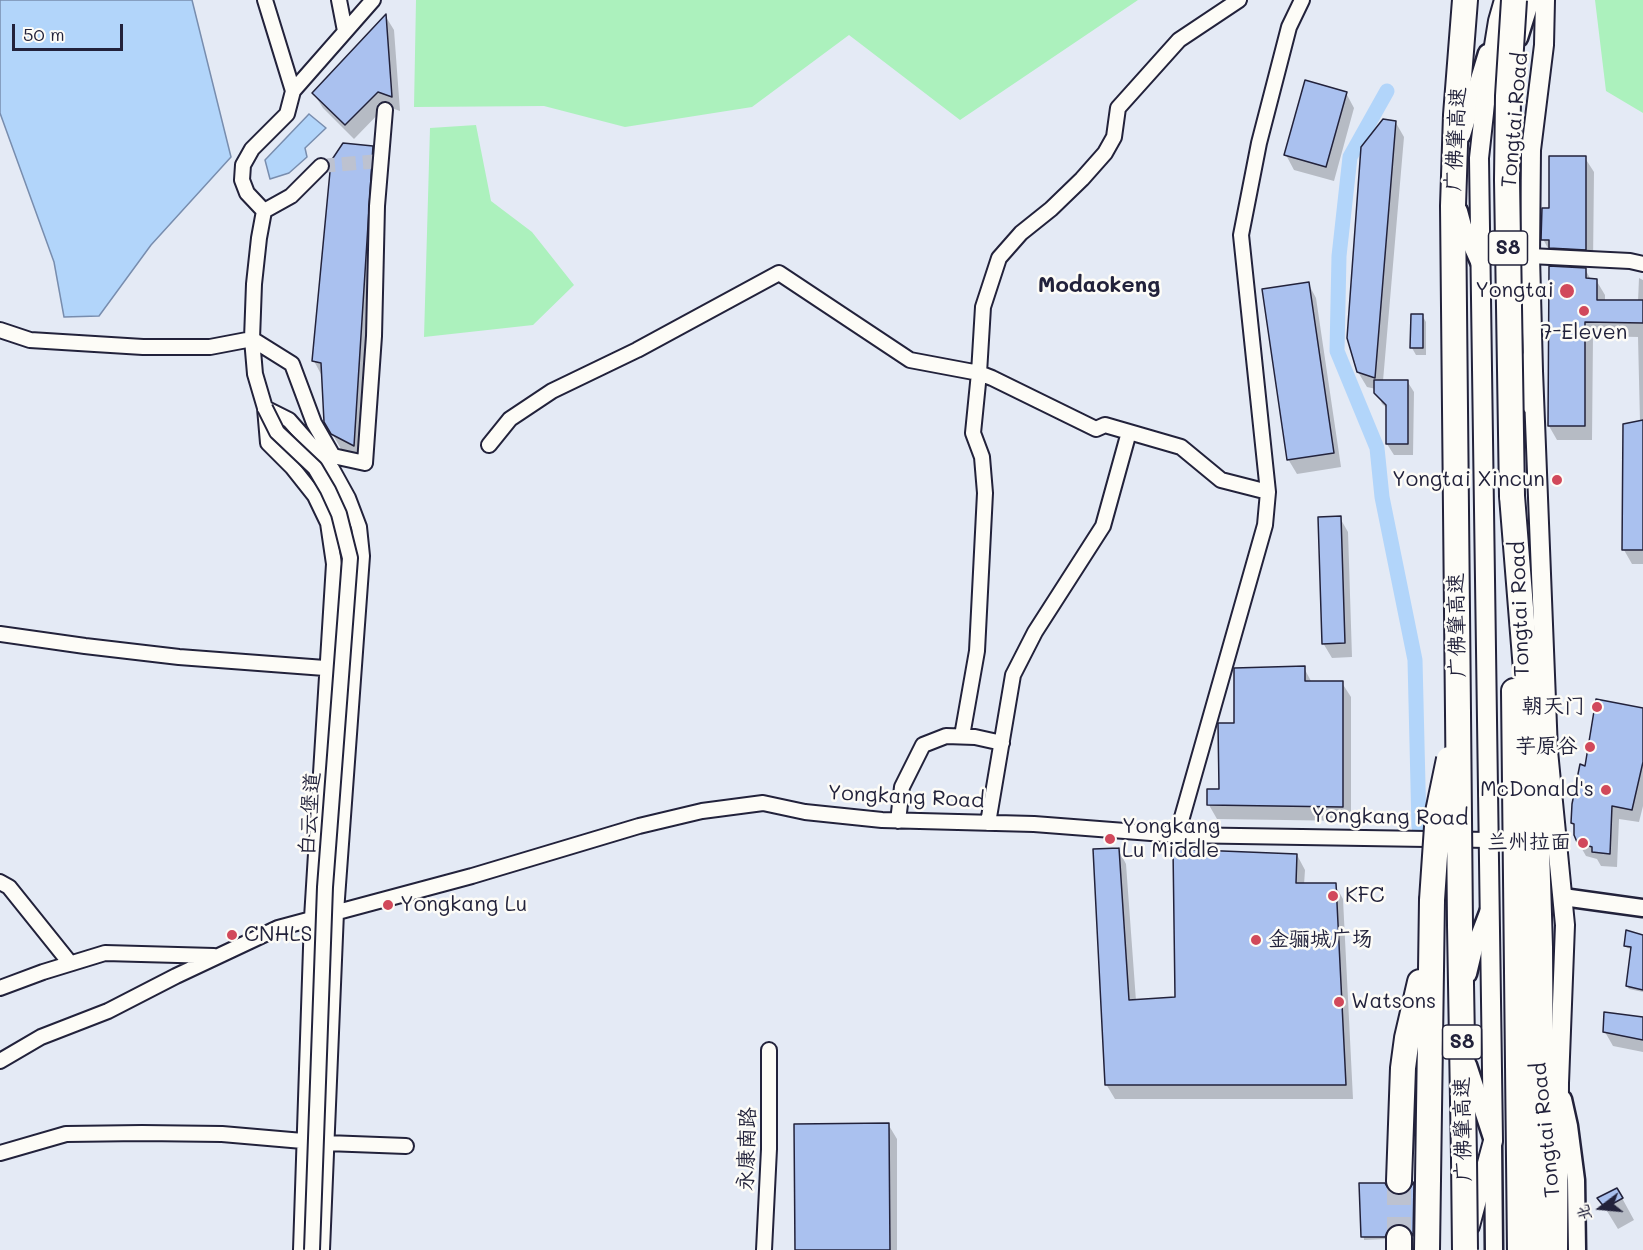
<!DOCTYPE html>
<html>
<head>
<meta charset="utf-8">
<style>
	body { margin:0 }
	#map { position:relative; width:1643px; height:1250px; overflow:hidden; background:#e4eaf5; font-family:Mali,"LXGW WenKai TC",sans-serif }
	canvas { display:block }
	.north { position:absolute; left:1571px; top:1178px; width:60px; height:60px; -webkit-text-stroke:4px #fdfcf7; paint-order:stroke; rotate:254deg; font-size:16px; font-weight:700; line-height:24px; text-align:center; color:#22223b }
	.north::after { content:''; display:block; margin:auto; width:21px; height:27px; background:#22223b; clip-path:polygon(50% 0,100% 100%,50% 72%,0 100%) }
	.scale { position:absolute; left:12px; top:24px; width:111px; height:27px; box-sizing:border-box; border:3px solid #22223b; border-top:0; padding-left:8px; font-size:18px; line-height:21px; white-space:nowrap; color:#22223b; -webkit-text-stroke:4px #fdfcf7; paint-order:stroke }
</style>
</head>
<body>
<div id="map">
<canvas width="1643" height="1250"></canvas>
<div class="north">北</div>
<div class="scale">50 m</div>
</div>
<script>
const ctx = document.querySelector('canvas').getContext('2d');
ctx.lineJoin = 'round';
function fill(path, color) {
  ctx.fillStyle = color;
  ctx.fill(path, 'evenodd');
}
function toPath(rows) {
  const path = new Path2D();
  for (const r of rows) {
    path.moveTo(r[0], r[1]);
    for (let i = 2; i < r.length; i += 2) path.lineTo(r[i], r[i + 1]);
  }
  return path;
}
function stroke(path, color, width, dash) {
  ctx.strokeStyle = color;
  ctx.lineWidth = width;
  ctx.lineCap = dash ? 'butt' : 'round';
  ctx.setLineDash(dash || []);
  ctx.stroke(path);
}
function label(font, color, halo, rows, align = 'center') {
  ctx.font = font + ' Mali,"LXGW WenKai TC",sans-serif';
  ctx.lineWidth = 5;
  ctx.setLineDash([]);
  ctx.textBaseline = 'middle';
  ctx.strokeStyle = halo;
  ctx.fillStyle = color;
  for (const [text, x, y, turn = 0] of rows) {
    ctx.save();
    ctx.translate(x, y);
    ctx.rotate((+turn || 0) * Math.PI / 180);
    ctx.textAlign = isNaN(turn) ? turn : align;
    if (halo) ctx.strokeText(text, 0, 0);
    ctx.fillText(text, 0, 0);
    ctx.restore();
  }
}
const green = toPath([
	[416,0,1138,0,960,120,849,35,752,107,625,127,544,106,414,107],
	[1595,0,1643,0,1643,113,1606,91],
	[476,125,491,201,532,232,574,285,533,325,424,337,430,128]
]);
const water = toPath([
	[0,0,192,0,231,157,151,245,99,316,64,317,54,262,0,113,0,0],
	[309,114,326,128,305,148,307,157,289,173,270,179,265,160,309,114]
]);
const shadow = toPath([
	[386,17,394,30,400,111,386,106,354,139,323,108,314,94],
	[1346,93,1354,108,1334,181,1294,170,1286,155],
	[1396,123,1404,137,1383,381,1407,381,1414,392,1413,455,1394,455,1387,444,1388,409,1382,404,1376,389,1367,387,1358,372],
	[372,147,385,169,366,467,345,456,325,421,323,378,314,361],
	[1585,158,1594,172,1593,264,1551,254,1543,239,1551,209],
	[1585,269,1591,280,1596,280,1605,295,1605,302,1638,302,1639,278,1643,280,1643,564,1632,564,1624,550,1640,422,1638,337,1593,336,1592,440,1557,440,1549,426],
	[1308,283,1316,298,1341,467,1297,474,1288,459],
	[1422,315,1426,322,1426,355,1416,355,1412,348],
	[1340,518,1348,532,1352,657,1332,658,1323,643],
	[1304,668,1312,683,1342,683,1351,697,1351,821,1217,819,1209,805,1220,790,1236,725],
	[1643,710,1643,806,1639,822,1619,819,1617,867,1601,866,1597,859,1586,856,1578,842,1573,823,1586,767],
	[1118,849,1126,864,1136,1001,1176,998,1297,855,1305,870,1304,885,1335,885,1343,899,1353,1099,1115,1099,1106,1084],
	[1643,936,1643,992,1629,989,1627,986,1632,949,1627,948,1625,945],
	[1643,1019,1643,1052,1613,1046,1605,1032],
	[888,1124,897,1139,897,1250,797,1250],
	[1360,1185,1399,1197,1407,1195,1414,1185,1414,1235,1410,1229,1401,1226,1393,1229,1386,1239,1364,1240],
	[1599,1198,1622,1198,1634,1220,1618,1229]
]);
const canal = toPath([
	[1387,91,1350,157,1339,256,1337,351,1377,448,1382,497,1415,660,1419,827]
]);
const building = toPath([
	[386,14,392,97,378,92,345,125,312,93,386,14],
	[1305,80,1347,92,1326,167,1284,155,1305,80],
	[1383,119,1396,121,1375,378,1357,372,1347,338,1361,147,1383,119],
	[343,143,373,146,354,446,331,434,324,422,321,363,312,361,331,161,343,143],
	[1549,156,1586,156,1586,250,1549,248,1549,240,1541,240,1542,208,1549,208,1549,156],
	[1549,266,1586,268,1586,278,1597,279,1597,300,1643,300,1643,323,1585,322,1585,426,1548,426,1549,266],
	[1309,282,1334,453,1287,460,1262,289,1309,282],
	[1411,314,1423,314,1423,348,1410,348,1411,314],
	[1374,380,1408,380,1408,444,1386,444,1386,405,1374,393,1374,380],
	[1643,420,1643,550,1622,550,1623,424,1643,420],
	[1341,516,1345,643,1322,644,1318,517,1341,516],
	[1305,666,1305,681,1343,681,1343,807,1207,805,1207,789,1219,789,1218,723,1234,723,1234,668,1305,666],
	[1596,699,1643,708,1643,762,1632,810,1612,806,1610,854,1592,852,1592,847,1577,842,1574,835,1574,824,1571,823,1572,804,1580,764,1585,766,1596,699],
	[1119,848,1129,1000,1175,997,1173,849,1297,854,1296,883,1336,883,1346,1085,1105,1085,1093,849,1119,848],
	[1626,930,1643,935,1643,990,1626,986,1631,947,1624,946,1626,930],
	[1604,1012,1643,1017,1643,1040,1603,1032,1604,1012],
	[889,1123,890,1250,795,1250,794,1124,889,1123],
	[1414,1182,1413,1236,1407,1226,1398,1224,1391,1226,1385,1237,1361,1237,1359,1183,1385,1183,1391,1193,1399,1195,1406,1193,1414,1182],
	[1617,1188,1623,1198,1605,1208,1597,1198,1617,1188]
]);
const minorTunnel = toPath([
	[321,166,381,161]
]);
const motorwayTunnel = toPath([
	[1399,1181,1399,1238]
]);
const minor = toPath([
	[265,0,293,91],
	[339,0,345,31],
	[264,211,247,193,242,180,243,165,252,149,287,114,293,91,373,0],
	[1530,256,1630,261,1643,264],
	[0,330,30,340,143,347,210,347,252,339,292,364,314,423,333,456,365,463,374,336,377,206,385,110],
	[265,408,289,420,332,469,348,498,359,527,362,556,336,912,322,1250],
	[489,445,510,419,552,391,637,350,779,273,910,360,979,373,992,378,1096,429,1105,425,1181,447,1221,480,1268,492],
	[0,634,85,646,179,657,338,669],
	[962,736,977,651,985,493,982,457,973,433,979,373,983,307,999,258,1021,233,1051,209,1082,179,1105,153,1114,137,1118,108,1179,40,1239,0],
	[898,821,902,787,923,745,946,736,975,737,1002,743],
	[988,823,1013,675,1035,632,1103,526,1129,432],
	[1177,835,1265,525,1268,492,1241,235,1259,143,1289,27,1302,0],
	[0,882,9,887,70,963],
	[0,988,43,972,105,953,214,956],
	[0,1061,41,1037,108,1011,176,976,278,928,472,876,639,826,702,811,763,803,805,812,882,820,1034,824,1177,835,1489,840],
	[0,1153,66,1134,142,1133,222,1134,326,1143,406,1146],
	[301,1250,312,918,334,564,328,523,315,496,292,467,268,443,265,408,255,374,252,339,254,284,259,238,264,211,291,196,321,166],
	[764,1250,769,1149,769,1050]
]);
const tertiary = toPath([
	[1519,38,1531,0],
	[1462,135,1487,53],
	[1459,211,1463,226,1480,264],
	[1516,356,1531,406],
	[1563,897,1643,908],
	[1468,974,1474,949,1489,910],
	[1468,1065,1493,1141,1494,1250],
	[1563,1099,1569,1126,1576,1180,1577,1250]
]);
const secondary = toPath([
	[1545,0,1544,45,1531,150,1530,256,1533,371,1548,751,1565,925,1559,1083,1558,1250],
	[1470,1226,1493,1141,1479,158,1486,95,1498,21,1504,0]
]);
const motorway = toPath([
	[1512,496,1535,782,1540,947,1542,1250],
	[1514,691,1520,1250],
	[1458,713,1453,206,1456,115,1465,0],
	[1460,925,1464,1159],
	[1399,1181,1403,1068,1407,1038,1420,982],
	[1399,1238,1399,1250],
	[1427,1250,1432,900]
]);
const minorBridge = toPath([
	[265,408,277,432,315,468,328,490,339,514,350,558,325,887,312,1250]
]);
const motorwayBridge = toPath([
	[1512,496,1507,180,1508,96,1514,0],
	[1458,713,1460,925],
	[1432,900,1438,812,1449,759],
	[1464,1159,1465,1250]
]);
const markers = [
	[1567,291,8,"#d1495b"],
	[1584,311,6,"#d1495b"],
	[1557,480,6,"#d1495b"],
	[1597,707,6,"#d1495b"],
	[1590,747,6,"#d1495b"],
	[1606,790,6,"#d1495b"],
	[1110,839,6,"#d1495b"],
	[1583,843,6,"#d1495b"],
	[1333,896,6,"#d1495b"],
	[388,905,6,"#d1495b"],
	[232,935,6,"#d1495b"],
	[1256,940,6,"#d1495b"],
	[1339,1002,6,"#d1495b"]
];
const shields = [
	[1508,248,39],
	[1462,1042,39]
];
const shieldNames = [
	["S8",1508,248],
	["S8",1462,1042]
];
const streetNames = [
	["Tongtai Road",1515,120,-85],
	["广佛肇高速",1456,139,-87],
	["Tongtai Road",1520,609,-92],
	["广佛肇高速",1457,625,-91],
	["Yongkang Road",906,797,3],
	["白云堡道",310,814,-86],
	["Yongkang Road",1390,817,1],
	["广佛肇高速",1463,1129,-91],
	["Tongtai Road",1546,1130,-96],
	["永康南路",747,1149,-88]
];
const poiNames = [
	["Yongtai",1554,291],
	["7-Eleven",1584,333,"center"],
	["Yongtai Xincun",1545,480],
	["朝天门",1585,707],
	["芋原谷",1578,747],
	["McDonald's",1594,790],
	["Yongkang",1122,827,"left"],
	["Lu Middle",1122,851,"left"],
	["兰州拉面",1571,843],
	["KFC",1345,896,"left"],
	["Yongkang Lu",400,905,"left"],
	["CNHLS",244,935,"left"],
	["金骊城广场",1268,940,"left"],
	["Watsons",1351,1002,"left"]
];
const neighbourhoodNames = [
	["Modaokeng",1099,285]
];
fill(green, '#acf1bd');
fill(water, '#b2d5fa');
stroke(water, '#788dae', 1.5);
fill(shadow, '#0003');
stroke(canal, '#b2d5fa', 15);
fill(building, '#aac1ef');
stroke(building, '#22223b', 1.5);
stroke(minorTunnel, '#bdc2d0', 14, [14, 7]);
stroke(motorwayTunnel, '#bdc2d0', 24, [24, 12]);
stroke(minor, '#22223b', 18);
stroke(tertiary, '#22223b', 21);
stroke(secondary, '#22223b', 22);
stroke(motorway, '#22223b', 28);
stroke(minor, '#fdfcf7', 14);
stroke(tertiary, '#fdfcf7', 16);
stroke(secondary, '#fdfcf7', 18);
stroke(motorway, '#fdfcf7', 24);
stroke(minorBridge, '#22223b', 18, []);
stroke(motorwayBridge, '#22223b', 28, []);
stroke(minorBridge, '#fdfcf7', 14);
stroke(motorwayBridge, '#fdfcf7', 24);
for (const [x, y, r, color] of markers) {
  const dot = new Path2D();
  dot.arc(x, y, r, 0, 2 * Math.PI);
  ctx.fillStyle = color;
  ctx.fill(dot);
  stroke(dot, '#fdfcf7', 2);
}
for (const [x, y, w] of shields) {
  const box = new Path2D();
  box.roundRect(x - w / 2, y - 17, w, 34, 4.5);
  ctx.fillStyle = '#fdfcf7';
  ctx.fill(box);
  stroke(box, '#22223b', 1.5);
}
label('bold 20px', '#22223b', null, shieldNames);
label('21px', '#22223b', '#fdfcf7', streetNames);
label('21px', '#22223b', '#fdfcf7', poiNames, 'right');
label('bold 22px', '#22223b', '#fdfcf7', neighbourhoodNames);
</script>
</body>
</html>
